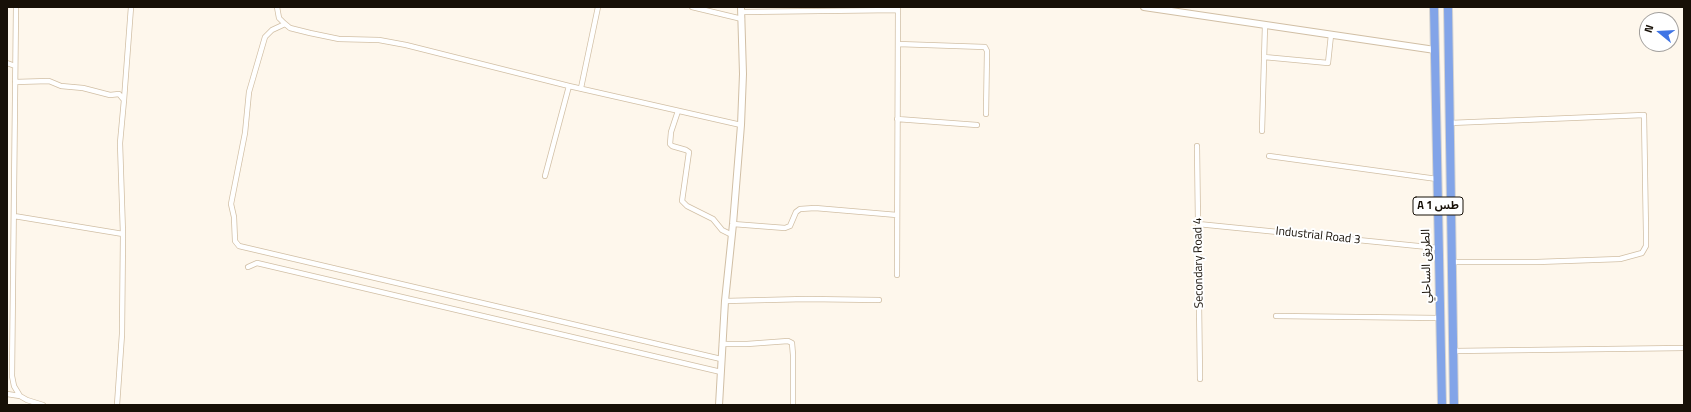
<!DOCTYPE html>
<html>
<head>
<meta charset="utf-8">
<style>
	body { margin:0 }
	#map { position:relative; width:1691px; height:412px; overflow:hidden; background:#fef7ec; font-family:"Titillium Web",sans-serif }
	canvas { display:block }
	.frame { position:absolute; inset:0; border:8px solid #171007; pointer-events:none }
	.north { position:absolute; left:1639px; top:12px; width:40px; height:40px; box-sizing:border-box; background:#fff; border:1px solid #a29f9c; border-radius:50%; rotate:288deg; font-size:11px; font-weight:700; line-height:16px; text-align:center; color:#171007 }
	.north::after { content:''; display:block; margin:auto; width:14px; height:18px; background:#3f74e5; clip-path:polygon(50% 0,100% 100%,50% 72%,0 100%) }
</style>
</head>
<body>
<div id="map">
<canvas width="1691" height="412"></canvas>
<div class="frame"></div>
<div class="north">N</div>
</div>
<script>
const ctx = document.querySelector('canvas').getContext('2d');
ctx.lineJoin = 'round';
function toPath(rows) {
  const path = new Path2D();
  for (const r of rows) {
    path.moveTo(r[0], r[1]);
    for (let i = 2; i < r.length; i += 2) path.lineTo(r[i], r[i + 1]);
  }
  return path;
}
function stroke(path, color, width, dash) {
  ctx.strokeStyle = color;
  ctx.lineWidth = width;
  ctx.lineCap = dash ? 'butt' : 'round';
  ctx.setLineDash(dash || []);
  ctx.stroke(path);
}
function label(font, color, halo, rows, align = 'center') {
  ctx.font = font + ' "Titillium Web","Noto Sans Arabic",sans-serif';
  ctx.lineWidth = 4;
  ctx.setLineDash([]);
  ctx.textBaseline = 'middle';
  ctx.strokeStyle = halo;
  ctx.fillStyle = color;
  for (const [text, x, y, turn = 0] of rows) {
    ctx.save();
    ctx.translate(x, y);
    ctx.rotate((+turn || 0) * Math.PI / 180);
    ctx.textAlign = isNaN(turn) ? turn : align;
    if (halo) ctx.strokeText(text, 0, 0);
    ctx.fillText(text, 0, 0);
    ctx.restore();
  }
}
const minor = toPath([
	[16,7,12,376,14,386,20,396,27,400,43,405],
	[277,7,279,18,284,23,290,28,310,33,339,39,379,40,406,45,569,86,741,125],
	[692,7,742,19],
	[742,12,897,10],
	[285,24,272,30,265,37,249,92,245,133,231,204,234,217,235,241,239,246,721,359],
	[898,44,985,47,987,51,986,114],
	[1264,57,1328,63,1331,35],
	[7,63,15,66],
	[15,82,49,81,61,86,83,88,110,95,119,94,124,100,120,143,123,234,122,334,117,405],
	[581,88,598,7],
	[124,100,131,7],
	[678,111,671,132,670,144,672,146,686,150,689,152,682,201,687,206,713,219,722,230,732,235],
	[897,119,977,125],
	[1450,123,1644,115,1646,233,1646,246,1642,253,1620,259,1537,262,1452,262],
	[1262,131,1265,25],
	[1197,146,1200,379],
	[1269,156,1437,179],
	[545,176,569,86],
	[14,216,123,234],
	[733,224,785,228,790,226,796,212,800,209,815,208,897,215],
	[1198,224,1438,248],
	[248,267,257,263,721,372],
	[897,275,898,7],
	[725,301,806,299,879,300],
	[1276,316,1439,318],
	[722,344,747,344,788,341,792,343,793,355,793,405],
	[1453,351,1684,348],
	[7,394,20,396]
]);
const tertiary = toPath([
	[1144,7,1435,50],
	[719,405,725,301,733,224,741,125,743,74,741,7]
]);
const trunk = toPath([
	[1434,7,1442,405],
	[1448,7,1454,405]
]);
const shields = [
	[1438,206,50]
];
const shieldNames = [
	["A 1 طس",1438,206]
];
const streetNames = [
	["Industrial Road 3",1318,236,6],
	["Secondary Road 4",1199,263,-91],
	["الطريق الساحلي",1427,266,-91]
];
stroke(minor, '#d1bfa5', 6);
stroke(tertiary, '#d1bfa5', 8);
stroke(trunk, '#d5d4d2', 10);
stroke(minor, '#fff', 4.5);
stroke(tertiary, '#fff', 6);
stroke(trunk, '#82a4e8', 8);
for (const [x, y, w] of shields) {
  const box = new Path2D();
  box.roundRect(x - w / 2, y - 9, w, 18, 3);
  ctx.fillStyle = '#fff';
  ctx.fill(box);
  stroke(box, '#171007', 1);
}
label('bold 11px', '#171007', null, shieldNames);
label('12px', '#171007', '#fff', streetNames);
</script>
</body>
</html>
